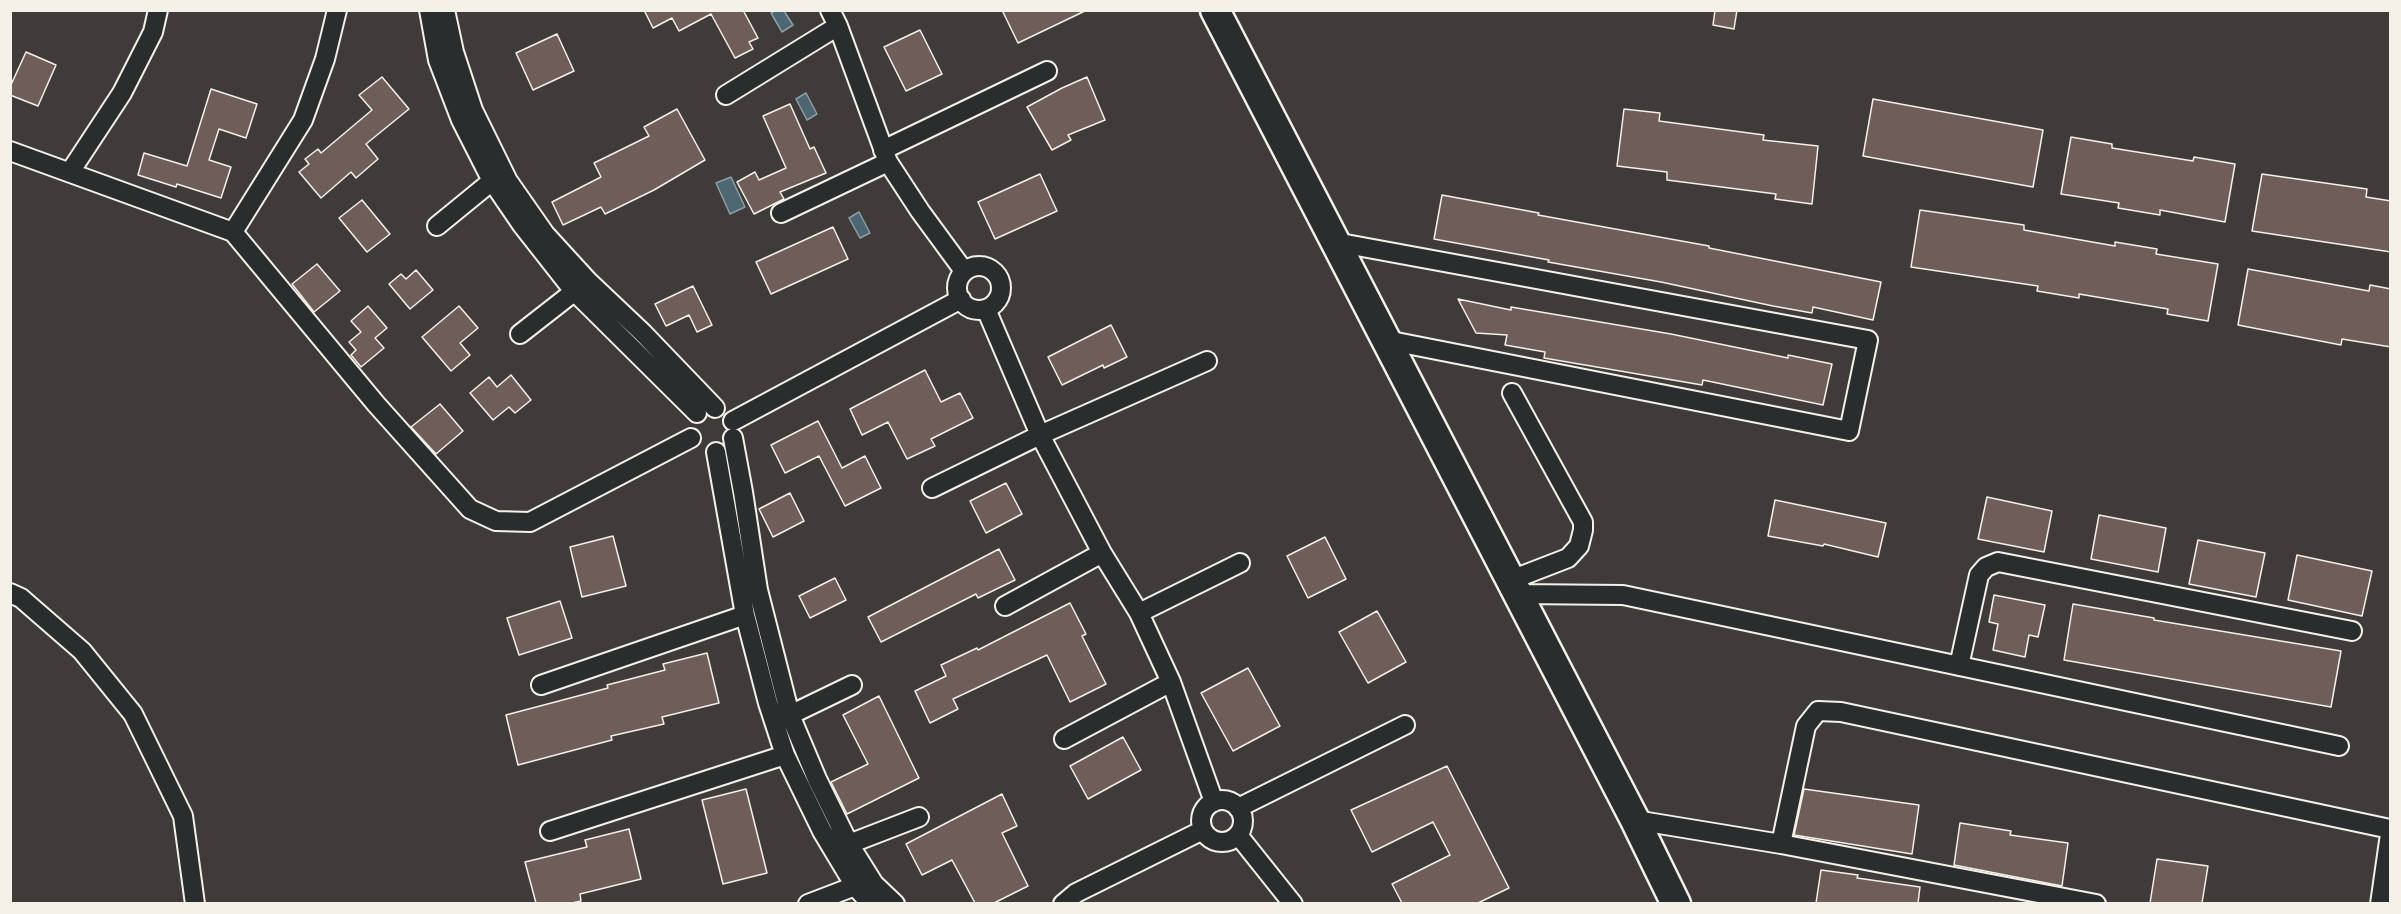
<!DOCTYPE html>
<html>
<head>
<meta charset="utf-8">
<style>
	body { margin:0 }
	#map { position:relative; width:2401px; height:914px; overflow:hidden; background:#3f3b3b; font-family:"Playpen Sans",sans-serif }
	canvas { display:block }
	.frame { position:absolute; inset:0; border:12px solid #f4f1e8; pointer-events:none }
</style>
</head>
<body>
<div id="map">
<canvas width="2401" height="914"></canvas>
<div class="frame"></div>
</div>
<script>
const ctx = document.querySelector('canvas').getContext('2d');
ctx.lineJoin = 'round';
function fill(path, color) {
  ctx.fillStyle = color;
  ctx.fill(path, 'evenodd');
}
function toPath(rows) {
  const path = new Path2D();
  for (const r of rows) {
    if (r.length === 3) {
      path.moveTo(r[0] + r[2], r[1]);
      path.arc(r[0], r[1], r[2], 0, 2 * Math.PI);
      continue;
    }
    path.moveTo(r[0], r[1]);
    for (let i = 2; i < r.length; i += 2) path.lineTo(r[i], r[i + 1]);
  }
  return path;
}
function stroke(path, color, width, dash) {
  ctx.strokeStyle = color;
  ctx.lineWidth = width;
  ctx.lineCap = dash ? 'butt' : 'round';
  ctx.setLineDash(dash || []);
  ctx.stroke(path);
}
const water = toPath([
	[775,11,784,11,793,25,782,32,771,13,775,11],
	[806,93,817,114,807,120,796,99,806,93],
	[731,177,745,207,730,214,716,183,731,177],
	[859,212,870,233,860,238,849,218,859,212]
]);
const building = toPath([
	[644,10,743,10,758,38,749,42,753,49,735,58,711,14,679,31,672,18,653,28,644,10],
	[1002,10,1087,10,1018,43,1002,10],
	[1715,10,1737,10,1734,29,1713,25,1715,10],
	[920,30,942,74,906,91,884,47,920,30],
	[557,34,574,71,533,90,516,53,557,34],
	[26,52,56,65,38,106,10,95,10,87,26,52],
	[382,77,409,109,366,144,378,159,356,178,351,172,321,198,299,172,309,164,305,159,318,149,321,153,372,110,359,95,382,77],
	[1087,77,1105,120,1068,135,1071,140,1052,150,1027,107,1062,88,1087,77],
	[211,89,257,104,246,138,219,129,209,160,231,167,221,198,177,184,176,187,138,175,144,153,187,166,211,89],
	[1873,99,2043,130,2033,187,1863,156,1873,99],
	[790,104,810,149,814,147,826,173,780,192,784,199,754,214,737,182,755,172,759,180,786,168,763,116,790,104],
	[677,109,705,160,654,190,605,214,601,207,563,225,552,202,601,177,594,163,649,136,644,127,677,109],
	[1624,109,1660,113,1659,121,1764,135,1763,140,1818,146,1812,204,1775,199,1776,194,1667,180,1667,172,1617,166,1624,109],
	[2071,137,2112,144,2112,148,2193,161,2194,157,2235,164,2225,222,2160,210,2160,215,2118,208,2119,203,2061,194,2071,137],
	[1040,174,1057,211,995,239,978,202,1040,174],
	[2262,174,2367,189,2366,197,2391,201,2391,252,2252,231,2262,174],
	[1442,195,1539,213,1538,215,1709,246,1709,248,1881,282,1873,320,1813,307,1812,313,1773,306,1661,282,1548,262,1549,260,1434,239,1442,195],
	[362,200,390,234,367,252,339,218,362,200],
	[1920,210,2024,225,2024,230,2115,246,2115,242,2157,249,2156,254,2218,264,2208,321,2167,314,2168,309,2079,294,2079,298,2037,291,2038,286,1911,267,1920,210],
	[833,227,848,259,771,294,756,262,833,227],
	[317,264,340,291,314,312,292,284,317,264],
	[2248,269,2369,291,2370,285,2391,289,2391,347,2342,339,2341,345,2238,325,2248,269],
	[416,270,433,290,410,309,389,284,401,274,406,279,416,270],
	[693,286,712,325,697,332,689,315,666,326,655,304,693,286],
	[1458,299,1511,310,1511,307,1671,334,1788,358,1788,355,1832,364,1823,405,1703,380,1702,385,1544,358,1545,352,1505,345,1507,335,1476,333,1458,299],
	[368,306,387,328,375,338,384,348,361,367,351,355,356,350,349,342,361,332,351,321,368,306],
	[459,306,478,328,460,343,470,355,451,371,422,337,459,306],
	[1111,325,1127,357,1104,368,1103,365,1062,385,1048,357,1111,325],
	[925,370,941,402,960,393,973,418,931,439,935,446,907,459,888,422,862,435,850,409,925,370],
	[511,375,531,400,515,413,509,407,493,420,470,393,489,377,497,387,511,375],
	[440,404,463,431,436,454,411,427,440,404],
	[818,421,842,468,865,456,881,488,845,506,819,456,785,473,771,445,818,421],
	[1006,483,1022,514,986,533,970,501,1006,483],
	[790,493,804,521,773,537,759,509,790,493],
	[1987,497,2052,511,2044,552,1978,539,1987,497],
	[1775,500,1886,523,1878,557,1824,544,1823,546,1768,536,1775,500],
	[2099,515,2166,528,2158,572,2091,559,2099,515],
	[613,536,626,586,582,597,570,547,613,536],
	[1325,537,1346,579,1308,598,1287,556,1325,537],
	[2198,540,2265,553,2256,597,2189,584,2198,540],
	[999,549,1015,580,978,598,976,594,881,642,868,617,999,549],
	[2297,555,2372,571,2362,616,2288,600,2297,555],
	[835,578,846,600,810,618,799,596,835,578],
	[1994,595,2045,605,2038,637,2029,635,2025,657,1993,650,1998,624,1989,622,1994,595],
	[560,601,572,638,519,655,507,618,560,601],
	[1070,603,1086,634,1082,636,1106,684,1070,702,1047,655,953,699,958,709,930,723,915,691,946,676,941,665,977,648,978,650,1070,603],
	[2073,604,2154,618,2154,620,2341,651,2331,707,2064,660,2073,604],
	[1377,611,1406,662,1368,683,1339,632,1377,611],
	[707,653,719,703,662,717,664,724,611,736,612,740,518,765,506,715,608,688,607,685,665,670,663,664,707,653],
	[1248,668,1280,726,1233,751,1201,693,1248,668],
	[879,696,919,778,847,814,831,782,868,764,843,715,879,696],
	[1123,737,1141,770,1088,799,1070,766,1123,737],
	[1447,766,1509,888,1478,903,1402,903,1392,884,1450,855,1433,822,1372,852,1351,810,1447,766],
	[746,789,767,873,723,884,702,800,746,789],
	[1804,789,1919,805,1912,854,1794,835,1804,789],
	[1002,794,1017,826,1002,833,1028,886,994,903,975,903,952,860,922,875,906,844,1002,794],
	[1960,823,2011,831,2010,835,2068,843,2062,886,1954,865,1960,823],
	[629,829,641,879,580,894,581,901,572,903,536,903,525,862,587,847,585,840,629,829],
	[2157,859,2208,866,2202,903,2150,903,2157,859],
	[1821,870,1858,875,1857,878,1920,887,1918,903,1816,903,1821,870]
]);
const street = toPath([
	[429,10,438,60,461,120,492,181,522,225,573,290,697,413],
	[445,10,454,52,473,110,508,181,545,234,588,281,643,333,715,408],
	[830,10,838,26,888,162,920,211,964,271],
	[726,95,838,26],
	[883,150,1047,71],
	[10,151,233,232,376,404,470,509,496,521,530,522,691,438],
	[70,172,122,93,153,32,158,10],
	[781,213,888,162],
	[437,226,492,181],
	[233,232,303,120,325,59,337,10],
	[1335,242,1868,340,1849,431,1386,340],
	[979,288,22],
	[986,309,1040,435,1102,553,1139,613,1171,682,1214,802],
	[520,334,584,284],
	[733,421,961,299],
	[733,438,743,492,758,590,790,715,817,779,849,844,874,884,895,904],
	[716,452,745,615,768,703,785,755,822,831,855,886,871,904],
	[932,488,1040,435,1207,361],
	[1511,580,1568,558,1579,546,1583,530,1583,522,1512,393],
	[10,593,21,598,82,651,133,714,183,816,195,904],
	[1518,594,1623,595,2339,746],
	[1005,606,1102,553],
	[1139,613,1240,563],
	[1959,666,1979,575,1986,567,1998,562,2352,631],
	[541,685,745,615],
	[790,715,852,685],
	[1064,739,1171,682],
	[1222,821,21],
	[1238,808,1405,725],
	[1635,820,1781,844,2096,904],
	[550,831,785,755],
	[1238,835,1293,904],
	[849,844,919,817],
	[1781,844,1806,726,1818,711,1841,712,2390,829],
	[808,904,855,886],
	[1063,904,1076,893,1203,830],
	[2380,904,2390,834]
]);
const primary = toPath([
	[1215,10,1635,820,1676,904]
]);
fill(water, '#4c6771');
stroke(water, '#8f9ea1', 1.5);
fill(building, '#6f5d5a');
stroke(building, '#f4f1e8', 1.5);
stroke(street, '#f4f1e8', 22);
stroke(primary, '#f4f1e8', 33);
stroke(street, '#2a2d2e', 18);
stroke(primary, '#2a2d2e', 28);
</script>
</body>
</html>
